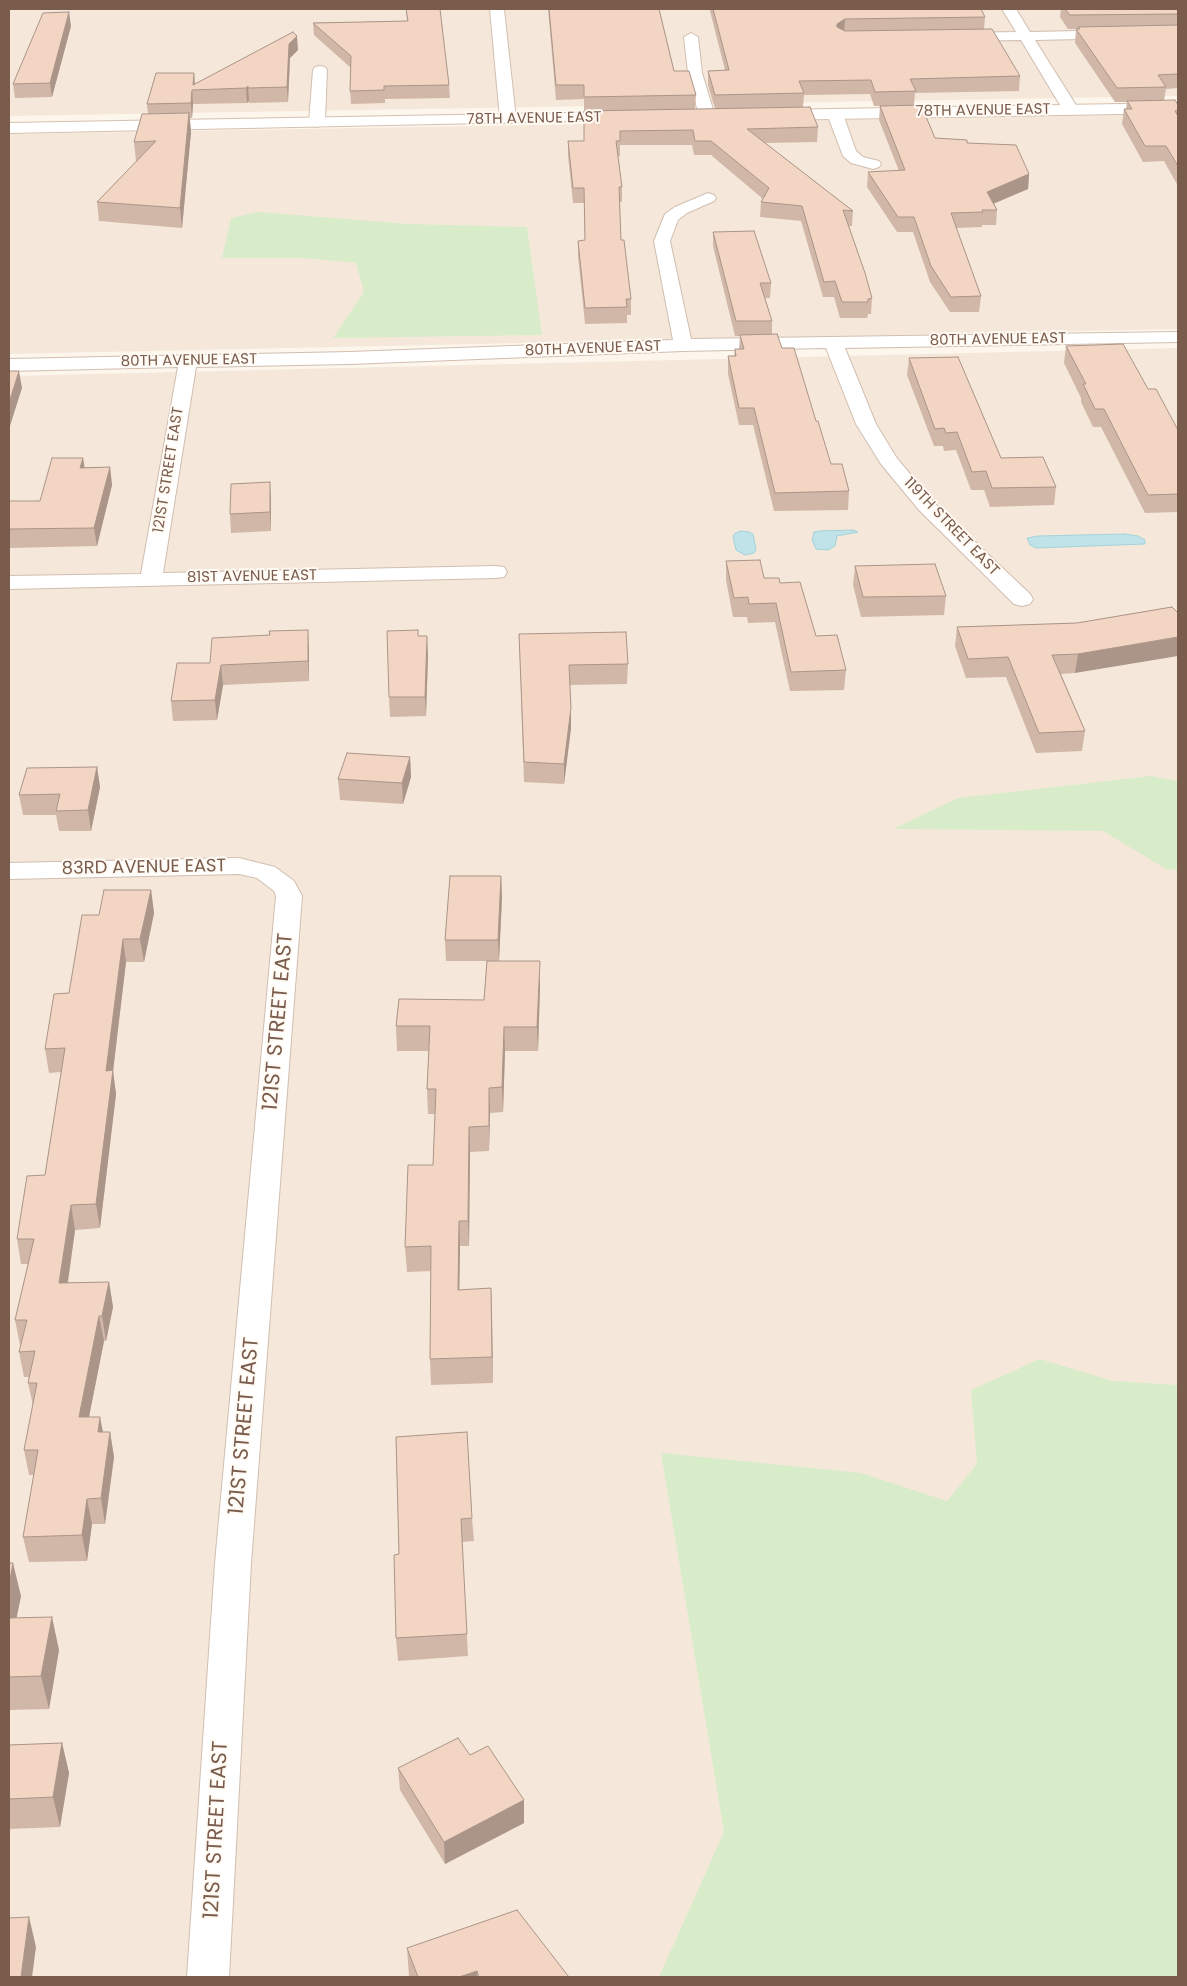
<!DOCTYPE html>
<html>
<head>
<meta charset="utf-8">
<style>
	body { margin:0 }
	#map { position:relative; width:1187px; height:1986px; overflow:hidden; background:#fdf6ec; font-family:Poppins,sans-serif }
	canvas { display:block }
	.frame { position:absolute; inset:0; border:10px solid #7a5c4d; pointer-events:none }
</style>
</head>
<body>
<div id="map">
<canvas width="1187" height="1986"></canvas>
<div class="frame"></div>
</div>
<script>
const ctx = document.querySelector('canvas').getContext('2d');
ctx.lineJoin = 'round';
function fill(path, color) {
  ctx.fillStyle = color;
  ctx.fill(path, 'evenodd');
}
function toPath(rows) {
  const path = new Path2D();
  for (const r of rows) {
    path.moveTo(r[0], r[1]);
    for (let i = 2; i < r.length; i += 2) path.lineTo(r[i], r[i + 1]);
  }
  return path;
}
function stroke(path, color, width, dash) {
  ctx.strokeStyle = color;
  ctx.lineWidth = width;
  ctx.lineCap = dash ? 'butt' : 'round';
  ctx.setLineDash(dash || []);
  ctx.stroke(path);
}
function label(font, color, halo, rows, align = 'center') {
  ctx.font = font + ' Poppins,sans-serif';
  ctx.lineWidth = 4;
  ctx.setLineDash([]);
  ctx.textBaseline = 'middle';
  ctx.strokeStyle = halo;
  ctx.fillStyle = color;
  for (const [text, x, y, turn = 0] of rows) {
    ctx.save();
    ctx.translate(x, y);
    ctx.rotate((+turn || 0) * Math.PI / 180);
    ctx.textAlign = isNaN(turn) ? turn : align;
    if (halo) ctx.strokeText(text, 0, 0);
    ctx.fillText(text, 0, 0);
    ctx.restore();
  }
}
const residential = toPath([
	[9,9,1178,9,1178,96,9,116],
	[1178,114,1178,329,9,354,9,134],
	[1178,348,1178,1977,9,1977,9,376]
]);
const green = toPath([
	[259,212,408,224,527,227,542,335,333,338,364,292,356,263,305,258,222,258,231,218],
	[1151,776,1178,781,1178,870,1166,869,1103,831,893,829,958,798],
	[1040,1359,1113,1381,1178,1385,1178,1977,659,1977,724,1832,661,1453,861,1473,947,1501,977,1464,971,1390]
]);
const water = toPath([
	[853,530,858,532,837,536,835,546,828,550,816,549,812,540,814,532,819,531,853,530],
	[741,531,749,532,753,534,756,550,754,553,745,555,736,550,733,537,735,533,741,531],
	[1124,534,1138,536,1145,540,1145,544,1036,548,1030,545,1027,538,1038,536,1124,534]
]);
const street = toPath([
	[490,9,504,9,516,119,513,122,508,124,503,122,500,119,490,9],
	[1002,9,1016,9,1030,32,1178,29,1178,37,1035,40,1079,110,1076,113,1071,115,1066,113,1063,110,1021,40,960,41,953,37,960,33,1016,32,1002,9],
	[691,33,698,37,702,73,715,116,712,119,707,121,702,119,699,116,688,73,684,37,691,33],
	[320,66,325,67,327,70,325,122,322,125,317,127,312,125,309,122,313,70,315,67,320,66],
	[835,109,840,111,843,114,856,151,863,157,879,161,881,164,879,167,873,169,851,163,843,156,827,114,830,111,835,109],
	[708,193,714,195,716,198,714,201,687,213,678,220,670,241,691,339,1178,332,1178,342,845,348,876,424,896,457,933,502,1030,594,1033,599,1030,604,1022,606,1014,604,919,510,881,464,856,424,826,348,683,351,350,364,196,367,163,573,496,566,504,567,507,572,504,577,496,578,9,589,9,576,141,574,178,367,9,371,9,359,350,352,673,340,654,241,665,214,675,207,708,193],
	[239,858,275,867,294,881,302,896,251,1563,229,1977,187,1977,215,1563,276,896,274,891,257,878,239,874,9,879,9,863,239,858]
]);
const secondary = toPath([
	[1178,103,1178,113,775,120,770,118,767,115,770,112,775,110,1178,103],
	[622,112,627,114,630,117,627,120,9,133,9,123,622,112]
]);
const wall = toPath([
	[406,9,449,85,450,98,385,99,385,103,351,104,350,91,351,68,314,35,313,23,407,21],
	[548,9,659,9,674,71,696,95,695,109,715,109,708,85,708,71,725,70,710,11,710,9,981,9,985,17,984,29,1020,76,1019,91,915,93,914,105,935,138,967,143,1029,174,1028,189,994,203,997,210,996,225,982,225,982,227,956,228,981,296,979,312,950,312,930,282,913,232,897,232,867,187,868,172,899,171,879,120,880,106,874,106,870,94,804,95,803,107,818,127,817,142,765,143,853,211,852,226,849,226,872,298,871,314,868,314,867,318,840,318,834,297,823,297,801,221,760,217,761,202,763,199,711,155,694,155,692,145,620,145,620,156,618,156,622,187,622,202,619,202,621,240,631,299,631,315,627,315,627,323,585,324,578,256,578,241,585,240,584,203,573,203,568,156,568,141,584,141,584,99,556,100],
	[1061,9,1178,9,1178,88,1166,89,1164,100,1178,105,1178,186,1164,161,1143,162,1122,124,1124,109,1126,109,1127,102,1115,102,1075,43,1076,29,1078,29,1068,29,1060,17],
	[71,26,52,97,15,98,13,84],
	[298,50,290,58,288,102,249,103,249,101,247,103,193,104,192,118,190,118,191,132,182,228,99,221,97,202,137,161,136,161,134,142,148,114,147,104,194,73,195,84],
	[713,232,771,283,770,298,765,298,772,321,772,334,782,348,816,421,831,464,849,491,848,510,774,511,753,425,739,425,728,374,728,356,734,356,735,349,739,349,740,336,735,336,713,246],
	[1066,346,1148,389,1178,430,1178,512,1145,513,1101,427,1093,427,1081,402,1081,398,1064,363],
	[909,358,1001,458,1056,487,1054,505,990,507,984,490,971,490,956,450,944,451,943,446,934,446,907,375],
	[83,458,84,467,110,467,112,485,97,546,9,548,9,501,40,501],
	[271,501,271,531,231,533,230,514],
	[726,561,764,578,780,583,816,636,846,670,844,690,790,691,775,622,748,623,747,617,733,617,726,580],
	[855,566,946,596,944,615,861,617,853,585],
	[1172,607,1075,673,1061,674,1085,731,1082,751,1036,753,1006,677,966,678,955,646,957,627,1077,623],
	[519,634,628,664,627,684,570,685,571,728,564,784,524,782],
	[418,636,428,655,426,716,390,717,389,697],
	[309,649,309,681,223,685,217,720,173,721,171,701,210,663],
	[410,757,411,777,403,804,340,800,338,779],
	[97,767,100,787,91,831,59,831,56,815,23,815,19,795],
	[501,876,502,897,499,961,540,986,538,1051,505,1051,503,1112,490,1113,489,1151,470,1152,469,1246,460,1246,459,1290,491,1288,493,1383,431,1385,430,1359,431,1271,407,1272,405,1247,433,1165,435,1114,428,1114,427,1089,429,1051,397,1051,396,1026,484,1000,487,961,446,961,445,940],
	[151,890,154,913,144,962,126,962,113,1071,116,1094,100,1228,75,1230,68,1283,109,1282,113,1307,106,1341,104,1341,89,1417,103,1432,110,1432,114,1457,105,1524,92,1524,87,1561,29,1562,23,1537,34,1475,29,1475,24,1450,33,1405,28,1383,30,1377,24,1377,19,1352,21,1345,20,1345,15,1320,28,1264,21,1264,17,1239,45,1175,61,1072,49,1073,45,1049,69,993,99,915],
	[396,1437,472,1518,474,1541,462,1542,468,1656,398,1661,396,1638,399,1554],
	[9,1563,21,1596,16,1618,59,1650,49,1709,9,1710],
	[62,1743,69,1773,60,1827,9,1829,9,1745],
	[470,1755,524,1823,445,1864,400,1790,398,1768],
	[407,1948,569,1977,409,1977]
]);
const shadedWall = toPath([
	[69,12,71,26,52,97,50,83],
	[845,19,844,33,836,37,837,24],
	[297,36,298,50,290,58,288,102,287,87,289,44],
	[194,73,195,87,193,85],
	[248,86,249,101,247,103,246,88],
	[192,90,193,104,192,118,191,103],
	[189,113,191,132,182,228,180,208],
	[1029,174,1028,189,986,207,987,192],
	[19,371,22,388,9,429,9,403],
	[83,458,86,476,80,468],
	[110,467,112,485,97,546,94,528],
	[270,482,271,501,271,531,270,512],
	[308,630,309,649,309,681,308,661],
	[427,636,428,655,426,716,425,697],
	[1178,637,1178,656,1075,673,1078,654],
	[221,665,223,685,217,720,215,700],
	[571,708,571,728,564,784,564,764],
	[410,757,411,777,403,804,402,783],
	[97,767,100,787,91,831,88,810],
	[501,876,502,897,499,961,498,940],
	[151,890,154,913,144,962,140,939],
	[123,939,126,962,113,1071,116,1094,100,1228,96,1204,106,1071],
	[540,961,540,986,538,1051,537,1027],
	[504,1027,505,1051,503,1112,502,1087],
	[489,1088,490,1113,489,1151],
	[469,1127,470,1152,469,1246,468,1221],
	[71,1205,75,1230,64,1308,59,1283],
	[459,1221,460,1246,459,1315,458,1290],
	[109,1282,113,1307,106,1341,102,1316],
	[491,1288,492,1314,493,1383,492,1357],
	[99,1316,104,1341,84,1442,79,1417],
	[100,1417,105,1442,98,1432],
	[110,1432,114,1457,105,1524,101,1498],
	[87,1499,92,1524,87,1561,82,1535],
	[13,1563,21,1596,10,1651,9,1648,9,1585],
	[52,1617,59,1650,49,1709,41,1676],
	[62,1743,69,1773,60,1827,53,1797],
	[524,1800,524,1823,445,1864,444,1842],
	[29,1917,36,1947,32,1977,21,1977],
	[477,1971,477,1977,459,1977]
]);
const building = toPath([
	[406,9,440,9,449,85,384,86,384,90,350,91,351,56,313,23,408,21,406,9],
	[549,9,659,9,674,71,689,71,696,95,584,97,584,85,556,85,549,9],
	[713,9,981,9,985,17,845,19,837,24,837,27,845,31,992,29,1020,76,910,79,916,91,875,92,871,80,799,81,804,93,715,95,708,71,729,70,713,9],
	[1065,9,1178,9,1178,14,1070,15,1065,9],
	[69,12,50,83,13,84,43,13,69,12],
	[1178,25,1178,74,1158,75,1166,87,1117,88,1076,29,1080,29,1078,27,1178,25],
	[293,32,297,36,289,44,287,87,248,88,248,86,246,88,192,90,191,103,147,104,156,73,194,73,193,85,293,32],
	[1175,100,1178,105,1178,110,1175,111,1178,116,1178,166,1166,146,1145,146,1124,109,1132,109,1127,101,1175,100],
	[921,105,935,138,967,140,967,143,1016,145,1029,174,987,192,997,210,982,210,983,212,951,213,981,296,951,297,931,266,914,217,898,217,868,172,905,170,880,106,921,105],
	[810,107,818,127,747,129,853,211,843,210,865,273,872,298,868,299,868,302,842,302,835,281,824,282,802,206,761,202,769,188,711,141,695,141,693,130,620,131,620,141,616,141,622,187,619,187,621,240,624,240,631,299,626,299,627,307,585,308,578,241,585,240,584,188,573,188,568,141,584,141,584,111,810,107],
	[189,113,180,208,97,202,156,141,134,142,142,114,189,113],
	[754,231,771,283,760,283,772,321,736,321,713,232,754,231],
	[777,334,782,348,794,348,816,421,818,421,831,464,842,464,849,491,775,493,754,408,739,408,728,356,736,356,735,349,744,349,740,335,777,334],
	[1123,344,1148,389,1156,389,1178,430,1178,494,1148,495,1104,409,1095,409,1083,384,1086,384,1066,346,1123,344],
	[958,357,1001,458,1043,457,1056,487,992,488,986,471,972,472,957,432,946,433,944,428,935,429,909,358,958,357],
	[9,371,19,371,9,403,9,371],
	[52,458,83,458,80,468,110,467,94,528,9,529,9,501,40,501,52,458],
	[270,482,270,512,230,514,231,484,270,482],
	[760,560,764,578,779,578,780,583,800,582,816,636,837,635,846,670,791,672,776,603,749,604,748,597,734,598,726,561,760,560],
	[935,564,946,596,863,597,855,566,935,564],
	[1172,607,1178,613,1178,637,1078,654,1052,655,1085,731,1039,733,1008,657,968,659,957,627,1077,623,1172,607],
	[308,630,308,661,221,665,215,700,171,701,177,663,210,663,212,638,270,635,269,631,308,630],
	[418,630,418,636,427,636,425,697,389,697,387,631,418,630],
	[626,632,628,664,569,665,571,708,564,764,524,762,519,634,626,632],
	[347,753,410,757,402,783,338,779,347,753],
	[97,767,88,810,56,811,60,794,19,795,27,768,97,767],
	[450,876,501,876,498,940,445,940,450,876],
	[104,890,151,890,140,939,123,939,106,1071,113,1070,96,1204,71,1205,59,1283,109,1282,102,1316,99,1316,79,1417,100,1417,98,1432,110,1432,101,1498,87,1499,82,1535,23,1537,38,1450,24,1450,37,1383,28,1383,35,1351,19,1352,27,1320,15,1320,34,1239,17,1239,27,1176,45,1175,65,1048,45,1049,54,994,69,993,82,915,99,915,104,890],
	[487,961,540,961,537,1027,504,1027,502,1087,489,1088,489,1126,469,1127,468,1221,459,1221,458,1290,491,1288,492,1357,430,1359,431,1246,405,1247,408,1165,433,1165,436,1089,427,1089,430,1026,396,1026,399,999,484,1000,487,961],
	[467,1432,472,1518,461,1519,467,1634,396,1638,394,1555,399,1554,396,1437,467,1432],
	[9,1563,13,1563,9,1585,9,1563],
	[52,1617,41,1676,9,1677,9,1618,52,1617],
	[458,1738,470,1755,488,1746,524,1800,444,1842,398,1768,458,1738],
	[62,1743,53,1797,9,1799,9,1745,62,1743],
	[517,1910,569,1977,479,1977,477,1971,459,1977,418,1977,407,1948,517,1910],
	[29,1917,21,1977,9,1977,9,1918,29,1917]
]);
const farStreetnames = [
	["78TH AVENUE EAST",983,111,-1],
	["78TH AVENUE EAST",534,119,-1],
	["80TH AVENUE EAST",998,340,-1],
	["80TH AVENUE EAST",593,349,-2],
	["80TH AVENUE EAST",189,361,-1],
	["121ST STREET EAST",169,470,-81],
	["119TH STREET EAST",951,527,46],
	["81ST AVENUE EAST",252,577,-1]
];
const streetNames = [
	["83RD AVENUE EAST",144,868,-1]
];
const nearStreetnames = [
	["121ST STREET EAST",279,1022,-85],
	["121ST STREET EAST",245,1426,-85],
	["121ST STREET EAST",217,1830,-87]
];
fill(residential, '#f5e8da');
fill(green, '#d8ecc9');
fill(water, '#bfe3e8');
stroke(water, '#a5d3da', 1);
stroke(street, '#d1beb0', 2);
stroke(secondary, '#d6c0b0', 2);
fill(street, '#fff');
fill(secondary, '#fff');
fill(wall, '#d1b7a8');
fill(shadedWall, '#aa9588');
fill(building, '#f3d5c3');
stroke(building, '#aa9588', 1);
label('15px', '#7a5c4d', '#fffaf3', farStreetnames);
label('18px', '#7a5c4d', '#fffaf3', streetNames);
label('21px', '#7a5c4d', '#fffaf3', nearStreetnames);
</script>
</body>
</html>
